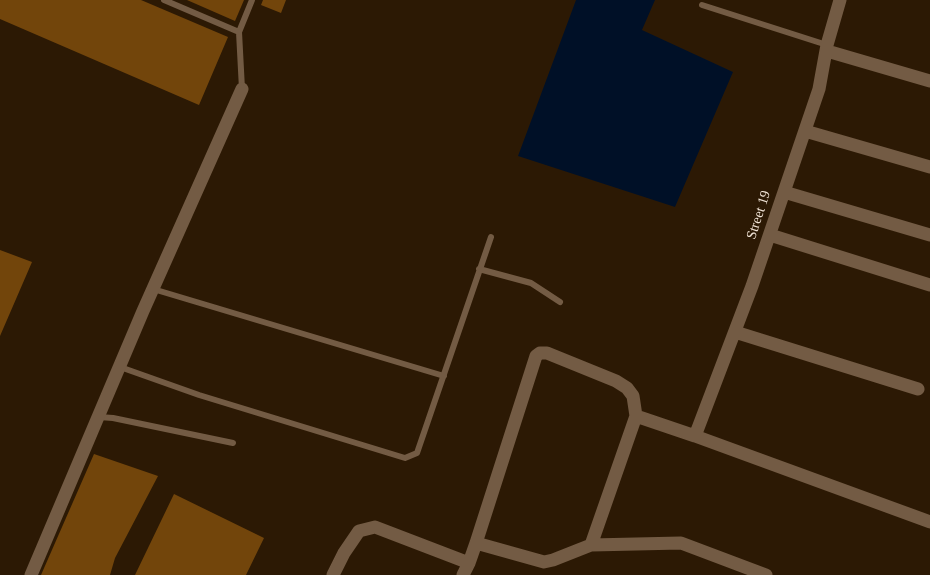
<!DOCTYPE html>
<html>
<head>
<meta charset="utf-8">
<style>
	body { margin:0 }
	canvas { display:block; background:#2c1904 }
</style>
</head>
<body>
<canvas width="930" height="575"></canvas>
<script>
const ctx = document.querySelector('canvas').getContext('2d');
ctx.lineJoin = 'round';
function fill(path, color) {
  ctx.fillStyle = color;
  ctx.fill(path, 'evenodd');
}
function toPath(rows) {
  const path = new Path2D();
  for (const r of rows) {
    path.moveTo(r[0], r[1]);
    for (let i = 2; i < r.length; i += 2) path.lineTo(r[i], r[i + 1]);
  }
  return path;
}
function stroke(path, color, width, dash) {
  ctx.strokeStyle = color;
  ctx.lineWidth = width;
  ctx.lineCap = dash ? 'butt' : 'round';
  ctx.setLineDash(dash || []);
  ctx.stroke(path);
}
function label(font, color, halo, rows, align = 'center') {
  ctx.font = font + ' Georgia,serif';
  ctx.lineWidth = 4;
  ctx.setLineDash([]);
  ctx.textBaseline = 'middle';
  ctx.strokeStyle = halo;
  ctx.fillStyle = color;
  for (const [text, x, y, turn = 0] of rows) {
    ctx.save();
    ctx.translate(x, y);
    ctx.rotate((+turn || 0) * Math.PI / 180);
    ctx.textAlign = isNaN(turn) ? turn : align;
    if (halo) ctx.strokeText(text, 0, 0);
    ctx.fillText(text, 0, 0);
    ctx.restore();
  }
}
const water = toPath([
	[576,0,655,0,642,30,733,72,675,207,518,156]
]);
const building = toPath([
	[0,0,141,0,228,37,199,105,0,19],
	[187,0,244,0,235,21],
	[263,0,286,0,281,13,261,5],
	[0,250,32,262,0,336],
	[94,454,158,476,115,558,110,575,41,575],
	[174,494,264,538,246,575,135,575]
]);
const lane = toPath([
	[164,0,239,32],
	[702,5,827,45],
	[242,89,239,32,252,0],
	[479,269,531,283,560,302],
	[153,289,444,376],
	[120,367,199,395,405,458,417,453,491,237],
	[99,417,113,418,233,443]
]);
const street = toPath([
	[827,51,930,81],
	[805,131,930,167],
	[784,192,930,235],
	[770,235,930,285],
	[735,332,918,389],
	[636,416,695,436,930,522],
	[695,436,752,286,819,89,827,45,840,0],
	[476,543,544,562,553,560,591,545,681,543,766,575],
	[31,575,143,311,242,89],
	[333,575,344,553,359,531,375,527,469,563],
	[463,575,469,563,476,543,536,356,540,353,547,353,616,381,627,388,633,396,636,416,591,545]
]);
const streetNames = [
	["Street 19",759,215,-72]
];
fill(water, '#001027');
fill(building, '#72450b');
stroke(lane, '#735b44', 6);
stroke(street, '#735b44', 13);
label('14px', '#f0e3d6', '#2c1904', streetNames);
</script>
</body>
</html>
